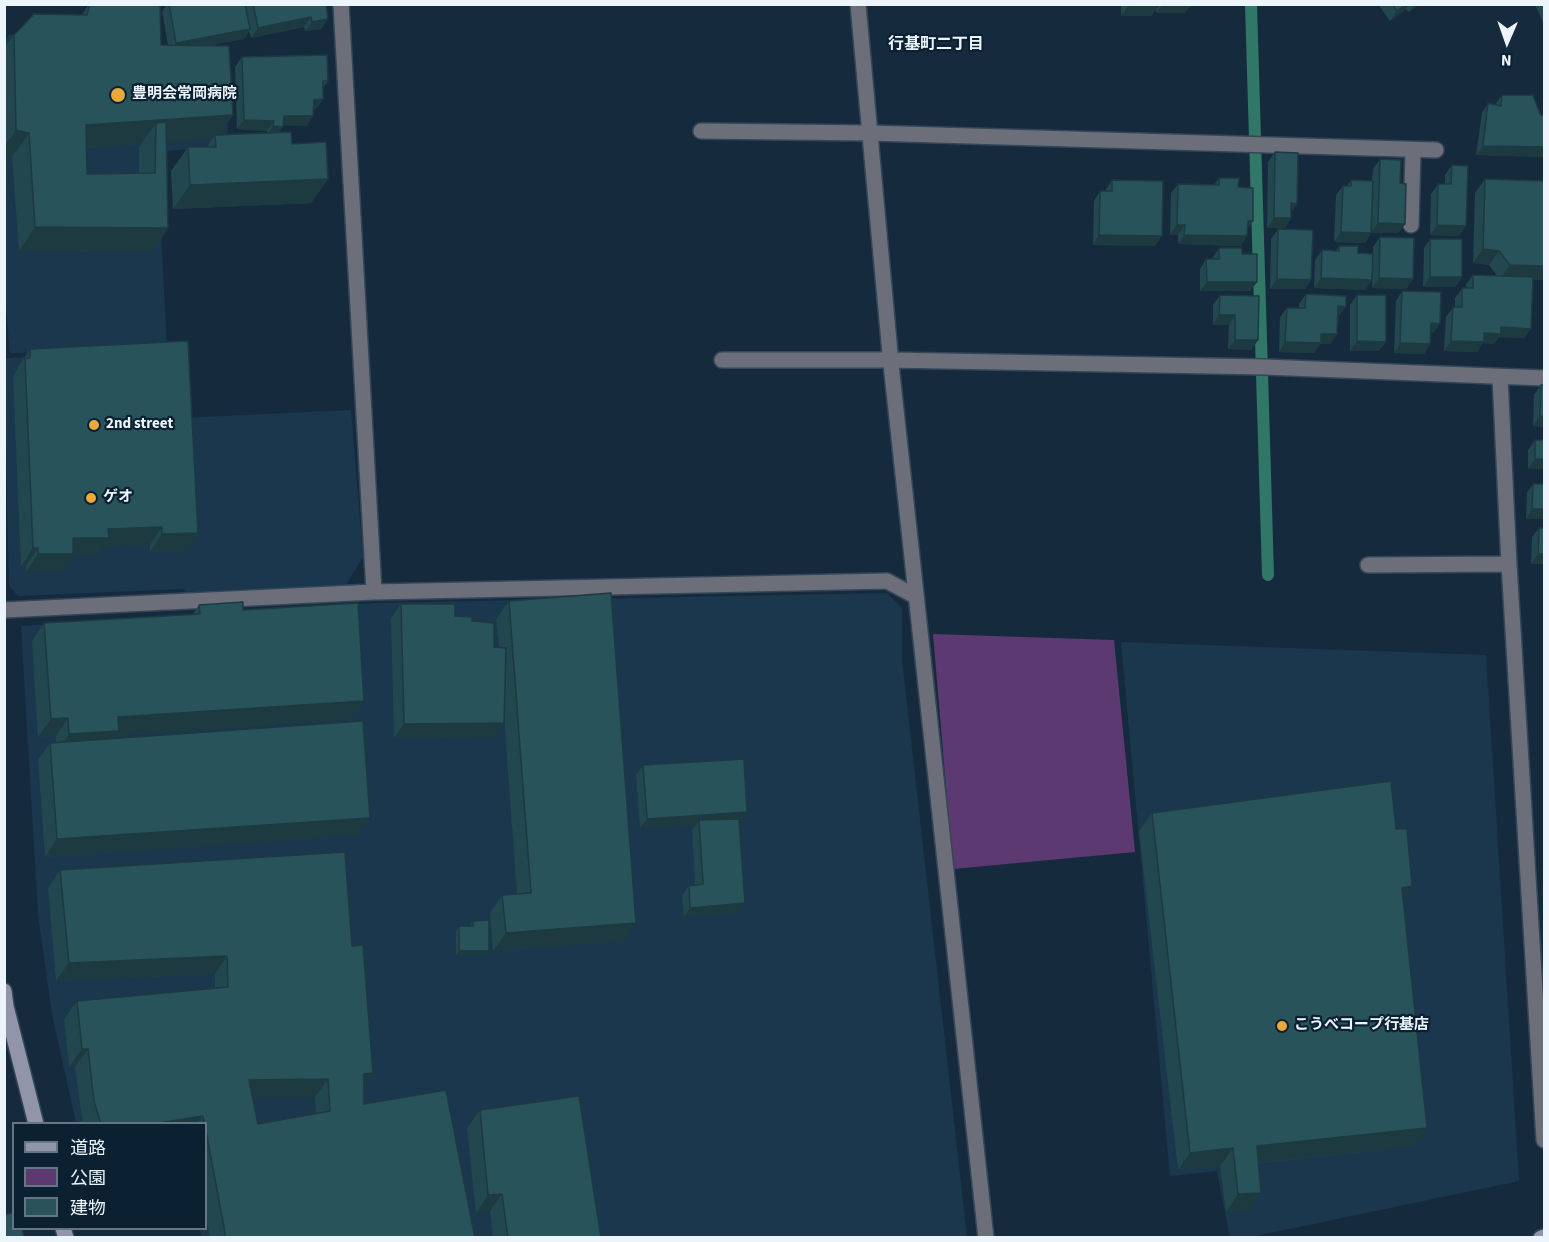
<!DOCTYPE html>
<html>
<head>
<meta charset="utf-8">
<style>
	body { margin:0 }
	#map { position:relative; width:1549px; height:1242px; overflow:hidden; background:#152b3d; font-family:"Source Sans 3","Noto Sans JP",sans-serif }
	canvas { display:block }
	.frame { position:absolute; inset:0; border:6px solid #edf5fc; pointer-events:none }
	.legend { position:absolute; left:12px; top:1122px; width:195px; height:108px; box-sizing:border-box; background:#0b2132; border:2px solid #657683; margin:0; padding:8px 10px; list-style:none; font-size:18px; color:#edf5fc }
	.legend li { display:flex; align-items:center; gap:12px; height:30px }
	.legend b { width:30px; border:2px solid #657683 }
	.north { position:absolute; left:1477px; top:12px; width:60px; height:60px; -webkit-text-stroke:4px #0b2132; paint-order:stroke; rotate:182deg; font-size:16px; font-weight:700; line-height:24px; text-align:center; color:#edf5fc }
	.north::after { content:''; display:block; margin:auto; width:21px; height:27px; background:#edf5fc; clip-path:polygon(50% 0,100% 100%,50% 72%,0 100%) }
</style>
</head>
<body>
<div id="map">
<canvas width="1549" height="1242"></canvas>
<div class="frame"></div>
<ul class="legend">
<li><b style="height:8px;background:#9295a9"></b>道路</li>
<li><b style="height:16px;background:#5d3971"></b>公園</li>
<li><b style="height:16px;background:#28535b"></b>建物</li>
</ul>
<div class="north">N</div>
</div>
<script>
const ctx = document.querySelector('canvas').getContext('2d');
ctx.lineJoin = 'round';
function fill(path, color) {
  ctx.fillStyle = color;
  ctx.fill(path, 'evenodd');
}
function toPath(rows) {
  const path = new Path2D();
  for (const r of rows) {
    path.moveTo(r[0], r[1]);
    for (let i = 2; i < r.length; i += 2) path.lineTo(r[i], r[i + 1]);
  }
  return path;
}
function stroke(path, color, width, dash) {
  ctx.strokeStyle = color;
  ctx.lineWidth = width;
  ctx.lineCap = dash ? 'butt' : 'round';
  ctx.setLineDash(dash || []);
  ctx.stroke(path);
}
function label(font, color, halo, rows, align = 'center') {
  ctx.font = font + ' "Source Sans 3","Noto Sans JP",sans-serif';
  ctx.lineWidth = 4.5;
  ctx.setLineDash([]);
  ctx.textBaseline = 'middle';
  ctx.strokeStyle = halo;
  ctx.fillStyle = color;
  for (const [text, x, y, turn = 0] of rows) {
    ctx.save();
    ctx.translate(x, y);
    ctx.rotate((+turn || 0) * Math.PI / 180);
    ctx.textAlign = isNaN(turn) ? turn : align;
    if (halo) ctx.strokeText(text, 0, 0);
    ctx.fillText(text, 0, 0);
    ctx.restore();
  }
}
const built = toPath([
	[153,8,163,59,227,55,228,145,157,152,167,350,10,353,4,286,4,40,9,35],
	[179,353,182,418,351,410,363,557,346,585,185,592,184,589,18,596,9,586,4,358],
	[887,593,902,608,902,660,967,1237,202,1237,200,1229,206,1228,206,1124,76,1123,52,1014,38,914,21,626,375,603],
	[1121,642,1486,655,1519,1181,1251,1237,1230,1238,1217,1171,1170,1176]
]);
const green = toPath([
	[933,634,1114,640,1135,852,953,869]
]);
const stream = toPath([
	[1251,4,1268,575]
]);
const lane = toPath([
	[1411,225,1413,150]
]);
const street = toPath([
	[341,4,374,592],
	[858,4,891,364,986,1238],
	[701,131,870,133,1436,150],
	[722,360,890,360,1264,367,1544,378],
	[1500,377,1509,564,1544,1140],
	[1368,565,1509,564],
	[4,610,374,592,887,581,915,596]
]);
const secondary = toPath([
	[4,991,6,1006,36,1124],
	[63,1228,66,1238],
	[1541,1238,1544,1237]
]);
const wall = toPath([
	[89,4,160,4,161,45,168,45,162,12,167,4,326,4,328,19,321,29,305,31,304,27,251,38,249,31,244,39,205,46,233,115,219,135,267,133,267,131,237,129,235,67,242,57,328,81,323,88,323,99,316,109,313,109,313,116,306,126,283,125,279,132,328,179,311,203,173,209,171,171,188,147,207,147,212,139,167,142,168,228,152,252,19,251,12,157,4,155,4,48,14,35,82,15],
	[141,144,139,147,139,174,87,174,87,148],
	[1121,4,1191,4,1185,13,1156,13,1156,9,1151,16,1121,16],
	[1378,4,1420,4,1409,12,1406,9,1390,21],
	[1535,4,1545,4,1545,27],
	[1502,95,1545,117,1545,157,1476,155,1482,113,1488,103,1495,105],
	[1275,152,1297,204,1291,212,1291,218,1285,228,1267,228,1268,162],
	[1380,159,1400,183,1405,224,1398,233,1371,233,1365,243,1334,242,1336,195,1343,186,1347,186,1351,180,1372,180,1373,169],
	[1452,165,1459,236,1430,235,1431,194,1438,184,1445,184,1445,175],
	[1219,178,1238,187,1253,221,1248,228,1241,246,1178,244,1178,235,1170,235,1171,193,1178,184,1215,184],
	[1485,179,1545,280,1533,280,1524,338,1499,337,1494,344,1483,343,1477,352,1444,351,1446,317,1453,307,1455,307,1455,298,1462,288,1466,288,1466,284,1473,275,1497,276,1489,265,1473,263,1475,193],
	[1112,180,1155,246,1093,245,1094,201,1100,191,1105,191],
	[1278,229,1311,280,1305,289,1270,289,1271,239],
	[1380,237,1413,279,1406,289,1372,288,1373,266,1372,280,1365,290,1314,288,1315,260,1322,250,1336,251,1339,246,1358,253,1373,254,1373,247],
	[1430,239,1462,277,1455,287,1423,287,1424,248],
	[1219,248,1242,254,1257,282,1250,291,1200,291,1200,269,1206,259,1212,259],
	[1402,291,1440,324,1433,333,1431,333,1430,344,1424,354,1394,353,1396,301],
	[1306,294,1339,316,1337,316,1337,334,1330,344,1320,344,1314,353,1279,352,1280,317,1287,308,1299,308,1299,304],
	[1220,295,1258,340,1251,350,1228,349,1229,325,1213,325,1213,305],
	[1357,295,1379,351,1350,351,1350,305],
	[30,349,198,533,186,551,150,552,150,545,102,547,96,556,72,556,60,572,26,572,26,566,21,566,13,376,18,369,18,367],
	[1541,385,1545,385,1545,427,1533,426,1534,395],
	[1535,440,1545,440,1545,469,1528,469,1528,450],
	[1533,484,1545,519,1526,519,1527,493],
	[1539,528,1545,528,1545,564,1531,564,1532,537],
	[509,601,624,941,493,951,490,913,502,895,517,894,504,717,504,723,494,737,394,738,391,618,401,604,472,621,494,647,499,647,496,619],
	[199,605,243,610,352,719,117,735,114,738,370,818,358,835,45,857,38,760,50,743,56,742,56,736,38,737,32,641,44,623,193,614],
	[643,765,741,822,740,822,738,913,684,917,682,896,689,886,695,885,692,830,696,825,640,828,636,775],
	[1152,813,1396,829,1412,886,1403,899,1415,1146,1259,1163,1249,1211,1226,1212,1220,1166,1178,1170,1139,831],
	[60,870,352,946,373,1073,364,1085,364,1104,475,1238,210,1238,206,1216,206,1124,83,1124,82,1119,75,1067,69,1067,64,1019,77,1001,215,988,215,974,56,981,48,888],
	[253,1097,315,1097,316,1114,258,1124],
	[473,921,486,956,456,956,456,931,459,926,469,926],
	[480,1110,601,1238,493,1238,490,1211,476,1213,467,1128]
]);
const shadedWall = toPath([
	[1163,4,1191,4,1185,13,1156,13],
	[1406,4,1409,4,1406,9,1390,21,1397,11],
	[1415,4,1420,4,1409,12],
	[1128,6,1158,7,1151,16,1121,16],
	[311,17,304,27,251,38,258,28],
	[328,19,321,29,305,31,312,22],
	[250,29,244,39,169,53,176,43],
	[323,99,316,109,307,109,314,100],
	[233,115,216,139,215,135,212,139,156,143,156,123,141,144,70,149,86,125],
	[284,116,313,116,306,126,277,125],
	[244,120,274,121,267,131,237,129],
	[273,126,283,127,276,136,267,136],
	[16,130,29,133,12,157,4,155,4,147],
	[1483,146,1545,147,1545,157,1476,155],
	[328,179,311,203,173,209,190,185],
	[1291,203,1297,204,1290,213],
	[1274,218,1291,218,1285,228,1267,228],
	[1248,221,1253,221,1246,230],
	[1378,223,1405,224,1398,233,1371,233],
	[1177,225,1185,225,1178,235,1170,235],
	[1437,225,1466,226,1459,236,1430,235],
	[35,227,168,228,152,252,19,251],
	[1341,232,1371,233,1365,243,1334,242],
	[1099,235,1162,236,1155,246,1093,245],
	[1184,235,1247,236,1241,246,1178,244],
	[1483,249,1499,251,1489,265,1473,263],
	[1510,265,1545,266,1545,280,1500,279],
	[1430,277,1462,277,1455,287,1423,287],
	[1321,278,1372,280,1365,290,1314,288],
	[1379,278,1413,279,1406,289,1372,288],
	[1277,279,1311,280,1305,289,1270,289],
	[1207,282,1257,282,1250,291,1200,291],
	[1338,306,1346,307,1339,316,1331,316],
	[1219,315,1235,315,1229,325,1213,325],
	[1431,323,1440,324,1433,333,1424,333],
	[1501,327,1531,329,1524,338,1499,337,1494,344,1483,343,1477,352,1444,351,1451,341,1484,333],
	[1321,334,1337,334,1330,344,1320,344,1314,353,1279,352,1285,342],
	[1235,340,1258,340,1251,350,1228,349],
	[1357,341,1386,342,1379,351,1350,351],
	[1400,343,1430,344,1424,354,1394,353],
	[1540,416,1545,417,1545,427,1533,426],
	[1535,459,1545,459,1545,469,1528,469],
	[1532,509,1545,509,1545,519,1526,519],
	[162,527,150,545,102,547,96,556,72,556,60,572,26,572,38,554,73,538,108,529],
	[198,533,186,551,150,552,162,534],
	[33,548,38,548,26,566,21,566],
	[1538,554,1545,554,1545,564,1531,564],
	[364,701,352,719,117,735,106,749,57,752,69,734,118,717],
	[68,718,56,736,38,737,51,719],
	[504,723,494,737,394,738,404,724],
	[747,812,741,822,699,825,699,820,696,825,640,828,647,819],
	[370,818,358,835,45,857,57,839],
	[1412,886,1400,904,1402,888],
	[745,903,738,913,684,917,690,908],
	[636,923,624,941,493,951,506,933],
	[459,951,489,951,486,956,456,956],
	[227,956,215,974,56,981,69,963],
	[82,1049,88,1049,75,1067,69,1067],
	[373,1073,360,1091,364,1074],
	[328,1079,315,1097,237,1098,249,1080],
	[203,1116,197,1124,153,1124],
	[1427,1128,1415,1146,1245,1164,1257,1146],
	[1233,1148,1220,1166,1178,1170,1190,1153],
	[1261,1193,1249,1211,1226,1212,1238,1194],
	[502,1194,490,1211,476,1213,488,1195]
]);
const building = toPath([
	[90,4,160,4,161,45,229,46,233,115,86,125,87,174,155,173,156,123,166,122,168,228,35,227,29,133,16,130,14,35,34,14,87,15,90,4],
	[169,4,245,4,250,29,176,43,169,4],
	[253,4,326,4,328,19,312,22,311,17,258,28,253,4],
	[1128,4,1158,4,1158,7,1128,6,1128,4],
	[1392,4,1406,4,1397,11,1392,4],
	[327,55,328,81,323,81,323,99,314,100,313,116,284,116,283,127,273,126,274,121,244,120,242,57,327,55],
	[1502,95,1533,95,1540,114,1545,117,1545,147,1483,146,1488,103,1501,106,1502,95],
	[291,132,292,144,326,142,328,179,190,185,188,147,216,147,215,135,291,132],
	[1275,152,1298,153,1297,204,1291,203,1291,218,1274,218,1275,152],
	[1380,159,1401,160,1400,183,1406,184,1405,224,1378,223,1380,159],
	[1452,165,1468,166,1466,226,1437,225,1438,184,1451,184,1452,165],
	[1219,178,1239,178,1238,187,1253,188,1253,221,1248,221,1247,236,1184,235,1185,225,1177,225,1178,184,1219,185,1219,178],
	[1485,179,1545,181,1545,266,1510,265,1499,251,1483,249,1485,179],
	[1112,180,1163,181,1162,236,1099,235,1100,191,1112,191,1112,180],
	[1351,180,1373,181,1371,233,1341,232,1343,186,1351,186,1351,180],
	[1278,229,1313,230,1311,280,1277,279,1278,229],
	[1380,237,1414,238,1413,279,1379,278,1380,237],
	[1430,239,1462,239,1462,277,1430,277,1430,239],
	[1339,246,1358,246,1358,253,1373,254,1372,280,1321,278,1322,250,1339,251,1339,246],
	[1219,248,1242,248,1242,254,1257,254,1257,282,1207,282,1206,259,1219,259,1219,248],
	[1473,275,1533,277,1531,329,1501,327,1501,334,1484,333,1484,342,1451,341,1453,307,1462,307,1462,288,1473,288,1473,275],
	[1402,291,1441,292,1440,324,1431,323,1430,344,1400,343,1402,291],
	[1306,294,1346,296,1346,307,1338,306,1337,334,1321,334,1321,343,1285,342,1287,308,1305,308,1306,294],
	[1220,295,1259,296,1258,340,1235,340,1235,315,1219,315,1220,295],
	[1357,295,1386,295,1386,342,1357,341,1357,295],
	[188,341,198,533,162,534,162,527,108,529,109,538,73,538,73,554,38,554,38,548,33,548,25,358,30,358,30,349,188,341],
	[1541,385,1545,385,1545,417,1540,416,1541,385],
	[1535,440,1545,440,1545,459,1535,459,1535,440],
	[1533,484,1545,484,1545,509,1532,509,1533,484],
	[1539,528,1545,528,1545,554,1538,554,1539,528],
	[611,593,636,923,506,933,502,895,531,893,509,601,611,593],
	[243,602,243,610,358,603,364,701,118,717,119,731,69,734,68,718,51,719,44,623,200,614,199,605,243,602],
	[401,604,455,604,455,616,472,617,472,621,494,623,494,647,506,648,504,723,404,724,401,604],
	[363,721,370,818,57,839,50,743,363,721],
	[744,759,747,812,647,819,643,765,744,759],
	[1391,781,1396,829,1407,829,1412,886,1402,888,1427,1128,1257,1146,1261,1193,1238,1194,1233,1148,1190,1153,1152,813,1391,781],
	[739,819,745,903,690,908,689,886,703,884,699,820,739,819],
	[345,852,352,946,363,945,373,1073,364,1074,364,1104,446,1090,475,1238,226,1238,206,1131,206,1124,204,1124,203,1116,153,1124,101,1124,94,1101,88,1049,82,1049,77,1001,228,987,227,956,69,963,60,870,345,852],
	[328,1079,330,1111,258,1124,249,1080,328,1079],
	[489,920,489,951,459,951,459,926,473,926,473,921,489,920],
	[579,1096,601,1238,508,1238,502,1194,488,1195,480,1110,579,1096],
	[14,1212,14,1228,22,1228,24,1238,4,1238,4,1215,14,1212]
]);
const markers = [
	[118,95,8,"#eba939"],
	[94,425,6,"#eba939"],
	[91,498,6,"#eba939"],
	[1282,1026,6,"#eba939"]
];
const poiNames = [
	["豊明会常岡病院",132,95],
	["2nd street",106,425],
	["ゲオ",103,498],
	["こうべコープ行基店",1294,1026]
];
const neighbourhoodNames = [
	["行基町二丁目",936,45]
];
fill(built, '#1b374e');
fill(green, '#5d3971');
stroke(stream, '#307768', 12);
stroke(lane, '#334758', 18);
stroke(street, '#334758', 18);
stroke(secondary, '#334758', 18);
stroke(lane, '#6c6e7a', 15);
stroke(street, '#6c6e7a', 15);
stroke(secondary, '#9295a9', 15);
fill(wall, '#22474e');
fill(shadedWall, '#1c3a40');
fill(building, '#28535b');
stroke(building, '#1c3a40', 1.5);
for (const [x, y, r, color] of markers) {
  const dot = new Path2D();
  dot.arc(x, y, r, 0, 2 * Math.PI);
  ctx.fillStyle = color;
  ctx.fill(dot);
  stroke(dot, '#0b2132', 2);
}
label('bold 15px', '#edf5fc', '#0b2132', poiNames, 'left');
label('bold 16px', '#edf5fc', '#0b2132', neighbourhoodNames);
</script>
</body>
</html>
